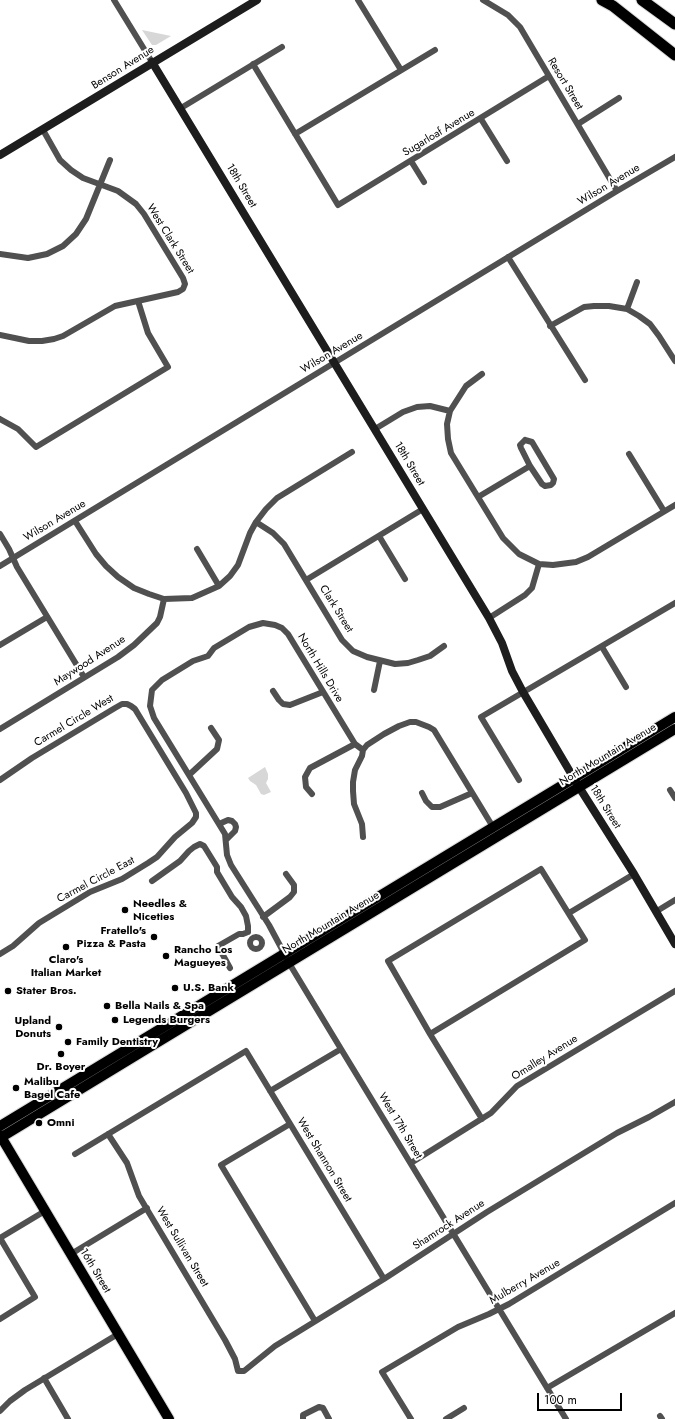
<!DOCTYPE html>
<html>
<head>
<meta charset="utf-8">
<style>
	body { margin:0 }
	#map { position:relative; width:675px; height:1419px; overflow:hidden; background:#fff; font-family:Jost,sans-serif }
	canvas { display:block }
	.scale { position:absolute; left:537px; top:1393px; width:85px; height:18px; box-sizing:border-box; border:2px solid #000; border-top:0; padding-left:5px; font-size:12px; line-height:14px; white-space:nowrap; color:#000; -webkit-text-stroke:3px #fff; paint-order:stroke }
</style>
</head>
<body>
<div id="map">
<canvas width="675" height="1419"></canvas>
<div class="scale">100 m</div>
</div>
<script>
const ctx = document.querySelector('canvas').getContext('2d');
ctx.lineJoin = 'round';
function fill(path, color) {
  ctx.fillStyle = color;
  ctx.fill(path, 'evenodd');
}
function toPath(rows) {
  const path = new Path2D();
  for (const r of rows) {
    if (r.length === 3) {
      path.moveTo(r[0] + r[2], r[1]);
      path.arc(r[0], r[1], r[2], 0, 2 * Math.PI);
      continue;
    }
    path.moveTo(r[0], r[1]);
    for (let i = 2; i < r.length; i += 2) path.lineTo(r[i], r[i + 1]);
  }
  return path;
}
function stroke(path, color, width, dash) {
  ctx.strokeStyle = color;
  ctx.lineWidth = width;
  ctx.lineCap = dash ? 'butt' : 'round';
  ctx.setLineDash(dash || []);
  ctx.stroke(path);
}
function label(font, color, halo, rows, align = 'center') {
  ctx.font = font + ' Jost,sans-serif';
  ctx.lineWidth = 4;
  ctx.setLineDash([]);
  ctx.textBaseline = 'middle';
  ctx.strokeStyle = halo;
  ctx.fillStyle = color;
  for (const [text, x, y, turn = 0] of rows) {
    ctx.save();
    ctx.translate(x, y);
    ctx.rotate((+turn || 0) * Math.PI / 180);
    ctx.textAlign = isNaN(turn) ? turn : align;
    if (halo) ctx.strokeText(text, 0, 0);
    ctx.fillText(text, 0, 0);
    ctx.restore();
  }
}
const green = toPath([
	[142,30,171,36,156,45,152,45],
	[265,767,268,774,268,779,266,783,271,792,264,795,261,794,256,785,250,781,248,778]
]);
const street = toPath([
	[114,0,152,62],
	[358,0,401,70],
	[483,0,508,15,520,27,617,191],
	[253,64,338,205,549,76],
	[181,108,282,47],
	[481,119,507,161],
	[578,124,619,98],
	[295,134,435,50],
	[411,161,424,182],
	[0,254,28,258,47,254,63,246,76,234,86,219,110,160],
	[508,257,585,380],
	[627,309,637,282],
	[550,326,584,307,594,306,609,306,627,309,639,316,650,324,659,336,675,361],
	[0,335,29,341,42,341,54,339,63,336,115,306,178,292,183,289,185,284,183,278,144,214,136,204,118,191,83,178,71,170,60,160,43,130],
	[482,374,466,386,450,411,447,424,448,439,451,453,503,538,519,554,539,564,553,565,576,562,588,557,675,505],
	[0,419,18,429,36,447,168,367,148,333,138,301],
	[375,429,403,412,417,407,430,406,450,411],
	[525,440,532,442,554,479,553,483,551,485,545,486,542,484,530,466,521,448,520,445,525,440],
	[629,454,664,511],
	[478,497,530,466],
	[75,521,96,554,106,566,118,577,134,588,149,594,164,599],
	[256,522,273,533,284,544,342,640,353,651,367,657,395,664,408,663,418,660,430,656,444,646],
	[0,534,9,549,17,567,84,677],
	[379,536,405,579],
	[197,549,219,586],
	[0,566,617,191,675,157],
	[306,580,423,509],
	[489,618,525,595,532,588,539,564],
	[0,645,47,617],
	[602,647,626,687],
	[374,690,380,661],
	[273,691,279,700,283,704,290,705,323,692],
	[0,729,118,657,134,645,157,623,160,617,164,599,192,598,219,586,230,576,238,565,250,533,256,522,266,509,277,498,352,452],
	[189,775,217,749,219,740,211,728],
	[0,780,32,758,115,708,122,704,127,704,131,706,135,709,186,793,196,813,196,817,192,823,175,837,157,857,148,863,122,879,90,892,39,923,13,946,0,954],
	[519,780,481,717,675,603],
	[670,790,675,798],
	[422,793,426,801,432,807,440,807,472,793],
	[312,794,306,787,305,777,310,768,355,744],
	[219,824,228,820,232,821,235,824,236,827,235,831,226,840],
	[493,827,434,730,429,727,416,722,410,722,399,726,384,734,367,745,363,750,355,744,288,634,282,628,275,625,263,623,249,627,214,648,208,656,193,661,162,680,152,690,150,706,154,718,225,834,227,855,231,865,269,925,292,968,341,1049,566,1419],
	[363,837,362,824,354,804,353,791,353,782,355,770,362,756,363,750],
	[152,881,180,861,189,851,194,847,200,844,204,846,217,867,217,872,232,897,241,907,246,916,248,926,248,932],
	[657,911,675,900],
	[569,913,634,874],
	[263,917,290,897,294,892,294,885,286,874],
	[256,943,6],
	[230,968,218,946,239,934,243,934,248,932],
	[430,1034,585,940,541,869,388,961,430,1034,482,1119],
	[270,1091,341,1049],
	[290,1124,221,1165,315,1321],
	[108,1134,127,1163,139,1196,225,1340,235,1359,238,1371,244,1371,275,1346,384,1279,487,1212,617,1133,649,1117,675,1102],
	[75,1154,246,1051,384,1279],
	[411,1163,491,1113,517,1086,675,991],
	[0,1238,35,1297,0,1319],
	[0,1238,45,1211],
	[71,1254,147,1208],
	[44,1378,68,1419],
	[547,1388,675,1313],
	[0,1411,10,1401,25,1390,118,1334],
	[660,1416,662,1419],
	[303,1419,303,1415,319,1407,323,1408,329,1419],
	[411,1419,382,1372,458,1327,489,1314,509,1304,675,1203],
	[446,1419,464,1408]
]);
const secondary = toPath([
	[152,62,489,618,502,643,512,671,523,692,579,787,634,874,675,944],
	[0,155,257,0]
]);
const primary = toPath([
	[0,1126,675,717],
	[0,1135,169,1419],
	[0,1138,153,1045,675,729]
]);
const highway = toPath([
	[602,0,613,6,675,55],
	[642,0,675,24]
]);
const markers = [
	[125,910,4,"#000"],
	[154,937,4,"#000"],
	[66,947,4,"#000"],
	[166,956,4,"#000"],
	[175,988,4,"#000"],
	[8,991,4,"#000"],
	[107,1006,4,"#000"],
	[115,1020,4,"#000"],
	[59,1027,4,"#000"],
	[68,1042,4,"#000"],
	[61,1054,4,"#000"],
	[16,1088,4,"#000"],
	[39,1123,4,"#000"]
];
const streetNames = [
	["Benson Avenue",123,68,-32],
	["Resort Street",565,84,59],
	["Sugarloaf Avenue",439,133,-31],
	["Wilson Avenue",609,185,-31],
	["18th Street",241,186,59],
	["West Clark Street",170,239,58],
	["Wilson Avenue",332,353,-31],
	["18th Street",409,464,59],
	["Wilson Avenue",55,521,-31],
	["Clark Street",336,609,58],
	["Maywood Avenue",90,661,-33],
	["North Hills Drive",320,668,59],
	["Carmel Circle West",74,721,-31],
	["North Mountain Avenue",608,755,-31],
	["18th Street",605,807,58],
	["Carmel Circle East",96,880,-28],
	["North Mountain Avenue",331,923,-31],
	["Omalley Avenue",545,1058,-32],
	["West 17th Street",400,1126,59],
	["West Shannon Street",324,1160,59],
	["Shamrock Avenue",449,1225,-33],
	["West Sullivan Street",182,1247,59],
	["16th Street",95,1271,59],
	["Mulberry Avenue",525,1282,-30]
];
const poiNames = [
	["Needles &",133,904],
	["Niceties",133,917],
	["Fratello's",146,931,"right"],
	["Pizza & Pasta",146,944,"right"],
	["Rancho Los",174,950],
	["Magueyes",174,963],
	["Claro's",66,960,"center"],
	["Italian Market",66,973,"center"],
	["U.S. Bank",183,988],
	["Stater Bros.",16,991],
	["Bella Nails & Spa",115,1006],
	["Legends Burgers",123,1020],
	["Upland",51,1021,"right"],
	["Donuts",51,1034,"right"],
	["Family Dentistry",76,1042],
	["Dr. Boyer",61,1067,"center"],
	["Malibu",24,1082],
	["Bagel Cafe",24,1095],
	["Omni",47,1123]
];
fill(green, '#d7d7d7');
stroke(primary, '#dbdbdb', 12);
stroke(highway, '#dbdbdb', 13);
stroke(street, '#505050', 6);
stroke(secondary, '#1d1d1d', 8);
stroke(primary, '#000', 10);
stroke(highway, '#000', 11);
for (const [x, y, r, color] of markers) {
  const dot = new Path2D();
  dot.arc(x, y, r, 0, 2 * Math.PI);
  ctx.fillStyle = color;
  ctx.fill(dot);
  stroke(dot, '#fff', 1.5);
}
label('11px', '#000', '#fff', streetNames);
label('bold 11px', '#000', '#fff', poiNames, 'left');
</script>
</body>
</html>
